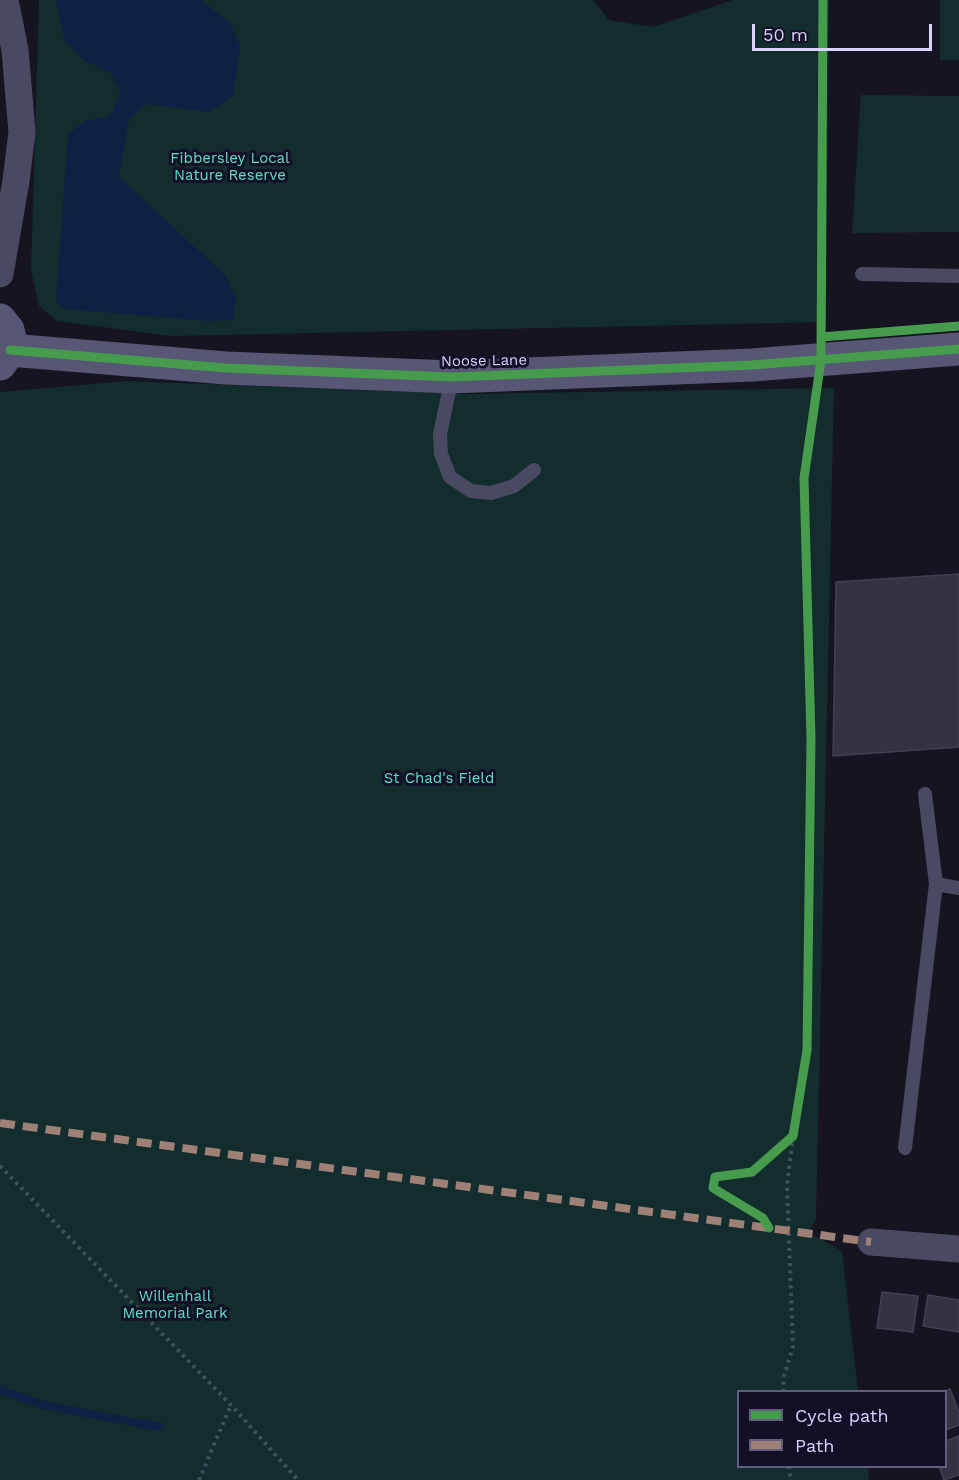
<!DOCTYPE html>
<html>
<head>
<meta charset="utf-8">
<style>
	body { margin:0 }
	#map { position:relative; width:959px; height:1480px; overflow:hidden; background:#161421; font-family:"Work Sans",sans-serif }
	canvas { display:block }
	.legend { position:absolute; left:737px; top:1390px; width:210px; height:78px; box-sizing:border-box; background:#130f26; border:2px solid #625e7d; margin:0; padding:8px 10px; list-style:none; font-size:18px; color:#d9d4ff }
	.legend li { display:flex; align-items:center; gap:12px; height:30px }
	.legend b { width:30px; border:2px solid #625e7d }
	.scale { position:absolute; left:752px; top:24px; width:180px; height:27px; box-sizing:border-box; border:3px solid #d9d4ff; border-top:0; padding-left:8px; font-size:18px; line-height:21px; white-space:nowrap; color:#d9d4ff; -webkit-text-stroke:4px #130f26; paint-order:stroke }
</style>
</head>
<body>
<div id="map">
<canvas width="959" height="1480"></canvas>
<ul class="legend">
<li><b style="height:8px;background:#469c4c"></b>Cycle path</li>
<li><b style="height:8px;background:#9e8076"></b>Path</li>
</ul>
<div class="scale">50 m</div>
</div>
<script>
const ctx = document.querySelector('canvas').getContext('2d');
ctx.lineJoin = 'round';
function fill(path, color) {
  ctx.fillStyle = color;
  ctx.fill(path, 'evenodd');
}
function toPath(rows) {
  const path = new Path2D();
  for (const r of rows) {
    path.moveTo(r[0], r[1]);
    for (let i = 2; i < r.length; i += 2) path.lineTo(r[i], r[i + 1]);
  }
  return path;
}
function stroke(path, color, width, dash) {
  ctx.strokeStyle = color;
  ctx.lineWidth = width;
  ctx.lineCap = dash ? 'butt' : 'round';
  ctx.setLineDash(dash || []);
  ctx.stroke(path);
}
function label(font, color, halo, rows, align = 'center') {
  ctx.font = font + ' "Work Sans",sans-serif';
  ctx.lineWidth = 6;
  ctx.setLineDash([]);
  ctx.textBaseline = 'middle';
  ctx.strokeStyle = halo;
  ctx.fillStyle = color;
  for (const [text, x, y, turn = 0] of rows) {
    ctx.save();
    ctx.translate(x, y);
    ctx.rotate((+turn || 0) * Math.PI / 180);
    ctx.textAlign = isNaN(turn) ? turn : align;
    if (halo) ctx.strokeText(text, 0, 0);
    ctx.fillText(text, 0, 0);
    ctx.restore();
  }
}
const green = toPath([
	[39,0,593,0,609,20,653,27,733,0,829,0,826,322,171,336,57,321,39,306,31,271],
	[940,0,959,0,959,60,940,60],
	[861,95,959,96,959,232,852,233],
	[128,381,464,394,834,388,816,1220,808,1232,842,1251,858,1391,738,1392,738,1466,868,1467,869,1480,0,1480,0,392]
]);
const water = toPath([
	[56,0,201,0,230,23,240,46,233,96,209,112,146,104,129,119,119,177,225,275,236,299,233,320,208,321,64,309,56,301,68,135,85,121,110,116,121,92,110,72,83,60,64,39]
]);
const stream = toPath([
	[0,1390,43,1405,160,1427]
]);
const building = toPath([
	[959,574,959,747,833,756,836,582,959,574],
	[882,1292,918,1296,913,1332,877,1328,882,1292],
	[928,1295,959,1300,959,1332,923,1326,928,1295],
	[950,1389,959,1412,959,1425,946,1430,946,1392,943,1392,950,1389],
	[959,1436,959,1475,944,1480,939,1466,946,1466,946,1441,959,1436]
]);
const path = toPath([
	[0,1166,231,1405,298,1480],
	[783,1392,784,1376,793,1347,787,1186,793,1136],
	[789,1466,791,1480],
	[199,1480,231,1405]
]);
const lane = toPath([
	[862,274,959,276],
	[452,377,440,434,441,454,450,477,471,491,491,493,514,486,534,470],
	[925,794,936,884,959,888],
	[905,1148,936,884]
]);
const street = toPath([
	[0,274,16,181,22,132,15,50,5,0],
	[871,1242,959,1249]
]);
const secondary = toPath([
	[0,320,8,330,11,343,10,350,0,364],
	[10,350,226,368,452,377,752,365,959,349]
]);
const quiet = toPath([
	[0,1123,871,1242]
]);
const cycleway = toPath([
	[821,337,959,326],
	[10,350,226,368,452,377,752,365,959,349],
	[769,1228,763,1218,713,1188,715,1177,752,1172,793,1136,807,1050,811,738,804,478,821,360,823,0]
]);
const parkNames = [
	["Fibbersley Local",230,159],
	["Nature Reserve",230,176],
	["St Chad's Field",439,779],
	["Willenhall",175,1297],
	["Memorial Park",175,1314]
];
const streetNames = [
	["Noose Lane",484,361,-1]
];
fill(green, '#132c2d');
fill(water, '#0d2144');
stroke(stream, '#0d2144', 8);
fill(building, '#343243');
stroke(building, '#433f54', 1.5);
stroke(path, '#44505f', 4, [3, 4.5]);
stroke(lane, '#4a4962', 14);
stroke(street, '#4a4962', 27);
stroke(secondary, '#575674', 33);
stroke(quiet, '#9e8076', 8, [15, 8]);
stroke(cycleway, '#469c4c', 9);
label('15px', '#5fe0c0', '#130f26', parkNames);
label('15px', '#d9d4ff', '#130f26', streetNames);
</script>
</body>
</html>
